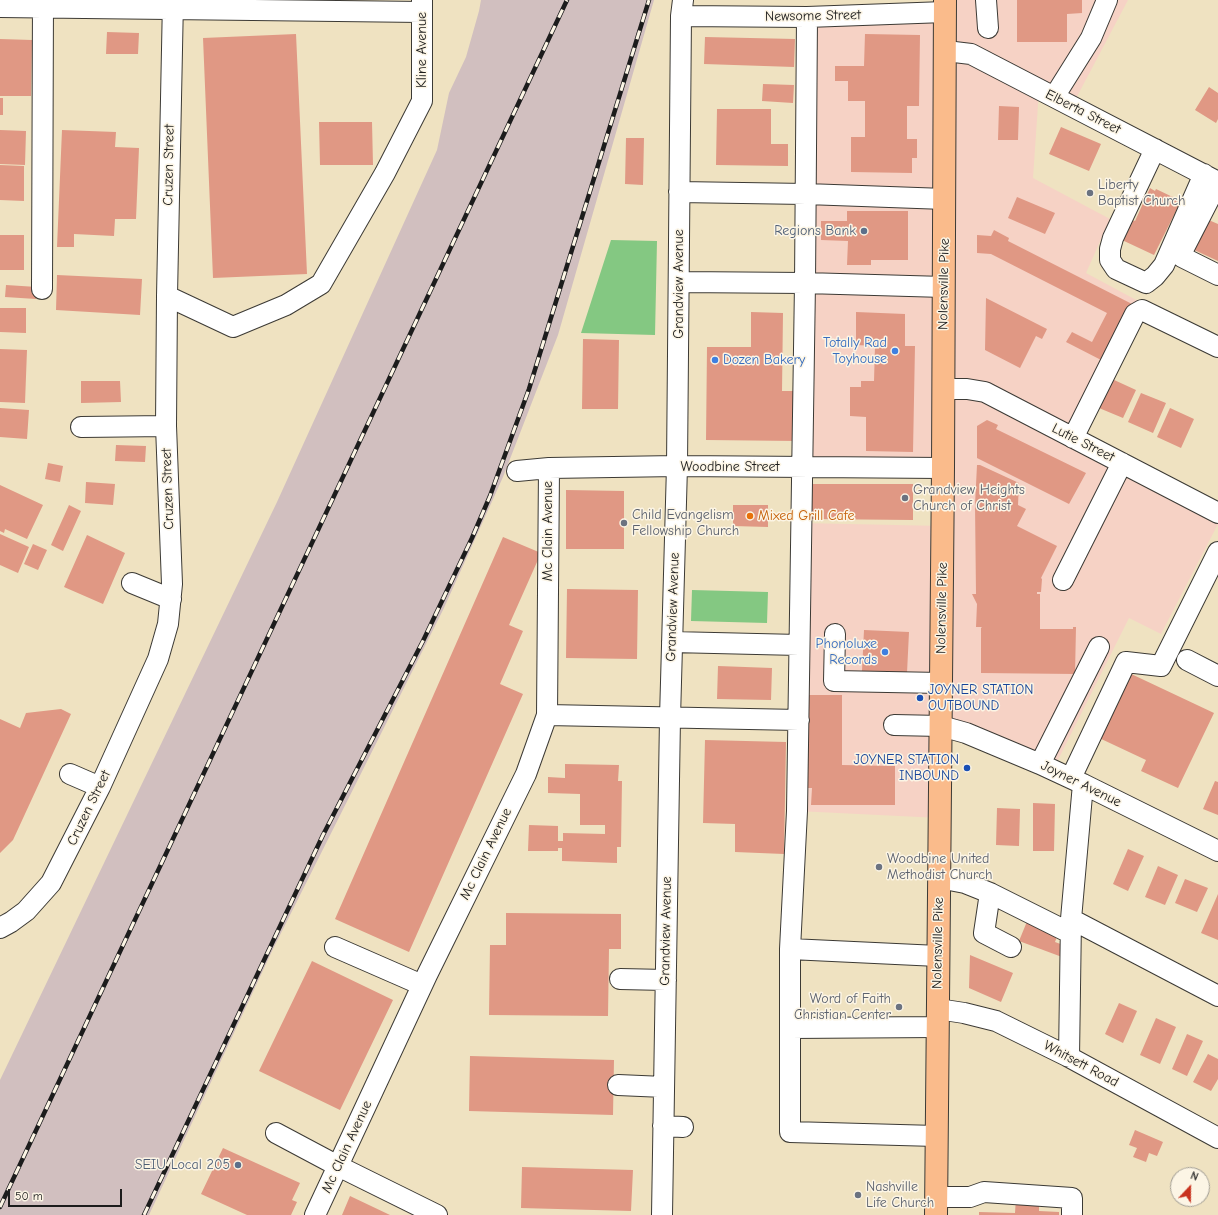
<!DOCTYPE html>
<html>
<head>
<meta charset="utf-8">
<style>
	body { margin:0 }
	#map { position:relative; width:1218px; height:1215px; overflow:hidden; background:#efe2c1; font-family:"Comic Neue",sans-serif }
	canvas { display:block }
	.north { position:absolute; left:1170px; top:1167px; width:40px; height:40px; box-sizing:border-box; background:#fcf5e5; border:1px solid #a29e95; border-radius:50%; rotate:22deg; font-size:11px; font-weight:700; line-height:16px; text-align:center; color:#1c1c1c }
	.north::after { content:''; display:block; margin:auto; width:14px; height:18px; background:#c8321e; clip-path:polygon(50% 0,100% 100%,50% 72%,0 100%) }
	.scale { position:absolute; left:8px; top:1189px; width:114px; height:18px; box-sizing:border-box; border:2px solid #1c1c1c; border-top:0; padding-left:5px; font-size:12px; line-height:14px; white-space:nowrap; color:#1c1c1c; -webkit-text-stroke:3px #fcf5e5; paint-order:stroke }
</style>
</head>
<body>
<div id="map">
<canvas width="1218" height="1215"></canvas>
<div class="north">N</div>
<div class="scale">50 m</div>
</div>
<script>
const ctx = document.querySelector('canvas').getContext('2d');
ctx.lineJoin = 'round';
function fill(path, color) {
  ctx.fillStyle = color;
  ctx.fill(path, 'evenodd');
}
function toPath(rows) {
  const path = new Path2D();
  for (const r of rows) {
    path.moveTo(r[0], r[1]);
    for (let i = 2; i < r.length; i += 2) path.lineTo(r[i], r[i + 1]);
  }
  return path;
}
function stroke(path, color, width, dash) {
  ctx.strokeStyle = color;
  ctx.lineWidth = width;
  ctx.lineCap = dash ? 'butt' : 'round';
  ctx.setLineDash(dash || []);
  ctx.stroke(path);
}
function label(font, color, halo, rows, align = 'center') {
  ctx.font = font + ' "Comic Neue",sans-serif';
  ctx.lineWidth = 3;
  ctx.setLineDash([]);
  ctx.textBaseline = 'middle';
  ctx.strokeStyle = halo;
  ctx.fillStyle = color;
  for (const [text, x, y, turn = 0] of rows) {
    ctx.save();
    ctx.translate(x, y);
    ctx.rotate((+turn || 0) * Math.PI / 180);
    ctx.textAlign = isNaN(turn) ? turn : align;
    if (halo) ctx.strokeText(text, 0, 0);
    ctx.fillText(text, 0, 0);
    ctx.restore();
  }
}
const built = toPath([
	[945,0,1128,0,1072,106,1039,90,1033,178,1110,219,1086,273,1140,302,1073,438,1218,513,1218,524,1161,634,1129,618,1053,770,941,726,940,818,797,811,801,523,942,526,943,468,801,467,807,17,945,12]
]);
const industrial = toPath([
	[481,0,654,0,558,335,503,477,443,610,273,949,149,1215,0,1215,0,1080,277,502,437,150,449,93,466,57,479,11]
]);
const green = toPath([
	[611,240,657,241,655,335,581,333],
	[692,590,768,592,767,623,691,621]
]);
const building = toPath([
	[1017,0,1082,0,1082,13,1067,14,1067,42,1017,42],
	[107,32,139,33,138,54,106,54],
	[296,34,307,274,213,278,203,38],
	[865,34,920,35,919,106,907,106,907,139,917,139,917,158,912,158,912,173,851,172,851,137,865,137,865,101,848,101,848,81,835,81,835,66,864,66],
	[705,37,795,39,794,67,704,64],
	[0,39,32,40,31,96,0,96],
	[763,84,794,85,793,103,762,101],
	[1209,87,1218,93,1218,119,1216,123,1195,110],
	[0,98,3,98,3,115,0,115],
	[999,106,1019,107,1018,140,998,140],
	[717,109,771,109,771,144,788,144,788,166,716,165],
	[319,122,372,122,373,165,320,165],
	[1061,127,1101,144,1089,171,1049,154],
	[0,130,26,131,25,165,0,164],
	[62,130,116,132,115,147,139,148,136,219,115,219,114,236,74,234,74,247,57,247],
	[626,138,644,138,643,185,625,184],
	[0,165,24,166,24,201,0,200],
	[1150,188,1155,191,1156,189,1181,201,1154,255,1122,240,1132,220,1135,221],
	[1017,197,1055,213,1045,234,1008,218],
	[847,211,908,211,908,260,871,260,871,265,847,265,848,241,821,240,821,221,847,221],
	[1204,218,1218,224,1218,261,1190,248],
	[994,230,1009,238,1008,241,1134,305,1105,362,1066,342,1072,332,1092,342,1107,313,991,254,977,253,977,235,991,236],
	[0,235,24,235,24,270,0,270],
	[57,275,142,279,140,315,56,310],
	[6,285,37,287,36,299,5,297],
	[986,298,1047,329,1042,339,1036,336,1020,368,985,350],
	[0,308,26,308,26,333,0,332],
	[751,312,783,313,782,391,798,391,797,441,706,440,707,347,751,347],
	[856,312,905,314,905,346,915,346,913,452,866,451,866,417,850,416,850,387,861,387,861,381,874,381,875,346,856,345],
	[583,339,619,340,618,409,582,409],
	[0,349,27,350,25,403,0,402],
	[1112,379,1136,390,1123,418,1099,408],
	[81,381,120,381,121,402,81,403],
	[1141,393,1166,403,1153,433,1128,422],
	[0,408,29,410,27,439,0,437],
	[1170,408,1194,419,1181,448,1157,437],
	[987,420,998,425,996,429,1086,473,1069,504,977,458,977,426],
	[116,445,146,446,145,462,115,461],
	[48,463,63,466,60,482,45,479],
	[977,465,980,465,1019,483,1018,505,1026,509,1017,526,1057,546,1041,578,1042,579,1041,592,1037,592,1037,594,1040,594,1040,629,1073,629,1073,627,1076,627,1075,674,981,673,981,628,982,627,976,627,977,604,972,594,976,594,975,505],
	[86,482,115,484,113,505,85,503],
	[812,484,913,484,913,520,812,519],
	[0,485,43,505,27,539,5,529,4,533,0,531],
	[566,490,624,491,624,549,566,549],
	[69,505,81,511,63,551,51,545],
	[733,505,768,505,768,527,733,526],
	[0,534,29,547,18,573,0,565],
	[87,535,125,553,103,604,64,587],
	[503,537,541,553,509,625,523,631,500,684,523,694,409,952,335,919],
	[33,544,47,550,38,570,24,564],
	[567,589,638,590,637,659,566,658],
	[864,630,909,632,907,673,862,671],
	[718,666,772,668,771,700,717,699],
	[1127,672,1214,713,1178,788,1141,771,1146,760,1097,737],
	[807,695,842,695,842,765,895,766,895,805,811,805,812,788,806,788],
	[61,709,71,714,13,840,0,853,0,719,20,728,26,713],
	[705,740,786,742,784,854,735,852,735,824,703,823],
	[565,764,619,765,618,781,622,781,621,847,617,847,617,863,562,861,562,848,558,848,558,851,528,851,529,825,558,826,558,841,563,841,563,833,605,834,605,825,580,825,580,794,548,793,548,777,565,778],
	[1215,781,1218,782,1218,815,1203,809],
	[1033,803,1055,804,1054,851,1033,851],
	[997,808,1020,809,1019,846,996,845],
	[1128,849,1144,856,1128,891,1113,884],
	[1158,866,1178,875,1165,905,1145,897],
	[1185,879,1208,888,1197,912,1175,903],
	[1218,894,1218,940,1201,933],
	[506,913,621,914,621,949,609,949,608,1016,489,1015,490,945,506,945],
	[1028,919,1059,931,1055,942,1066,946,1062,957,1019,941],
	[970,955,1013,973,1001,1002,969,988],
	[312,961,393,1000,340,1110,259,1071],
	[1119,1003,1137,1011,1123,1043,1105,1034],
	[1156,1018,1176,1027,1160,1064,1140,1055],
	[1187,1034,1203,1041,1187,1076,1172,1069],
	[1208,1054,1218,1059,1218,1079,1211,1091,1193,1082],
	[470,1056,614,1060,613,1115,469,1111],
	[1135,1130,1163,1142,1157,1156,1149,1153,1146,1162,1133,1157,1137,1148,1129,1145],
	[223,1148,300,1183,292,1200,297,1202,291,1215,247,1215,201,1194],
	[522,1167,633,1170,631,1211,521,1208],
	[350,1196,390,1215,342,1215],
	[1016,1198,1039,1198,1039,1211,1059,1212,1059,1215,979,1215,979,1212,1015,1213]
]);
const minor = toPath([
	[986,0,988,28],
	[0,7,422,12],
	[681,16,807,17,945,12],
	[807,17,805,283,797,811,790,949,790,1132,936,1136],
	[946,51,971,54,1218,182],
	[1054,97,1091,38,1107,0],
	[1155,149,1113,238,1110,249,1110,260,1116,269,1146,283,1155,276,1164,265,1204,174],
	[1218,182,1182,252,1182,257,1218,275],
	[679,192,806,194,945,199],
	[679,282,805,283,944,287],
	[42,289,43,0],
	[167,296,233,327,286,305,321,284,385,173,422,101,422,0],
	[943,389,967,389,985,392,1218,513],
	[81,427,166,426],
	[1073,438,1135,314,1142,310,1218,347],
	[517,471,549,468,677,466,943,468],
	[1063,580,1122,463],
	[132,583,171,599],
	[835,634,834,681,941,683],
	[672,642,799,645],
	[1187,660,1218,676],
	[547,715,799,720],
	[894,725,941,726,966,733,1040,764,1083,784,1218,851],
	[1040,764,1099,647],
	[70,774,100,787],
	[1071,778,1126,662,1161,666,1218,552],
	[939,878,965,883,990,893,1064,930],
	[990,893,984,933,1011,947],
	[1071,919,1218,996],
	[0,928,11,922,26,911,51,883,100,787,158,659,168,624,172,584,166,426,167,296,173,0],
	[335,947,422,985],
	[790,949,938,956],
	[620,979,666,980],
	[938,1009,964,1013,996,1021,1069,1057,1218,1138],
	[790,1028,937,1027],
	[1069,1057,1071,919,1083,784],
	[618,1085,664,1087],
	[663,1126,683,1127],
	[276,1133,338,1166,437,1215],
	[936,1197,970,1197,984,1192,1072,1198,1072,1215],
	[315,1215,427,975,526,774,547,715,549,468],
	[662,1215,670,718,677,466,681,16,683,0]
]);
const major = toPath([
	[936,1215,943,468,945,0]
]);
const rail = toPath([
	[0,1207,567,0],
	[144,1215,323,835,423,641,472,538,490,496,529,389,649,0]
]);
const markers = [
	[1090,193,4,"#6b7280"],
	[864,231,4,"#5c6f8a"],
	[895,351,4,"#3f7fe0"],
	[715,360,4,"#3f7fe0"],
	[905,498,4,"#6b7280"],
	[750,516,4,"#e8710a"],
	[624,523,4,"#6b7280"],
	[885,652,4,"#3f7fe0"],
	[920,698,4,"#1a4fb4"],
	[967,768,4,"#1a4fb4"],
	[879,867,4,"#6b7280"],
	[899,1007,4,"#6b7280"],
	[238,1165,4,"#5c6f8a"],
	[858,1195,4,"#6b7280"]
];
const streetNames = [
	["Newsome Street",813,16,-1],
	["Kline Avenue",422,50,-90],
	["Elberta Street",1083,112,27],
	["Cruzen Street",169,165,-89],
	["Grandview Avenue",679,284,-90],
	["Nolensville Pike",944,284,-89],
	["Lutie Street",1083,443,27],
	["Woodbine Street",730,467],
	["Cruzen Street",168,489,-92],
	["Mc Clain Avenue",548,531,-90],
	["Grandview Avenue",673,607,-88],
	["Nolensville Pike",942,608,-89],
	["Joyner Avenue",1081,784,26],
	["Cruzen Street",89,808,-64],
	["Mc Clain Avenue",486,854,-64],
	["Grandview Avenue",666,931,-89],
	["Nolensville Pike",938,943,-89],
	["Whitsett Road",1081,1064,28],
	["Mc Clain Avenue",347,1147,-65]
];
const worshipNames = [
	["Liberty",1098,185],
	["Baptist Church",1098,201],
	["Grandview Heights",913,490],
	["Church of Christ",913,506],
	["Child Evangelism",632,515],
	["Fellowship Church",632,531],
	["Woodbine United",887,859],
	["Methodist Church",887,875],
	["Word of Faith",891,999,"right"],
	["Christian Center",891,1015,"right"],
	["Nashville",866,1187],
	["Life Church",866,1203]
];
const serviceNames = [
	["Regions Bank",856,231],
	["SEIU Local 205",230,1165]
];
const shopNames = [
	["Totally Rad",887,343],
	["Toyhouse",887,359],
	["Dozen Bakery",723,360,"left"],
	["Phonoluxe",877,644],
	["Records",877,660]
];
const foodNames = [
	["Mixed Grill Cafe",758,516]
];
const transitNames = [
	["JOYNER STATION",928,690],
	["OUTBOUND",928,706],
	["JOYNER STATION",959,760,"right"],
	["INBOUND",959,776,"right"]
];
fill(built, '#f6d2c5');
fill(industrial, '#d1bfbf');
fill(green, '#84c882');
fill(building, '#e09884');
stroke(minor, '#3c3a35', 22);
stroke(major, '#3c3a35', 24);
stroke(minor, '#fff', 20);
stroke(major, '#fabb8b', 22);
stroke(rail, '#1c1c1c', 4.5);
stroke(rail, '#fcf5e5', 3, [9]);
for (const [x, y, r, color] of markers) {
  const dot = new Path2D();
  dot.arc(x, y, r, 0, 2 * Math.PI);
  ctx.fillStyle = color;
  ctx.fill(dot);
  stroke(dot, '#fcf5e5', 1.5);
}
label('14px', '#1c1c1c', '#fcf5e5', streetNames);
label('14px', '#5b616d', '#fcf5e5', worshipNames, 'left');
label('14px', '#4e5e75', '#fcf5e5', serviceNames, 'right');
label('14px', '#366cbe', '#fcf5e5', shopNames, 'right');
label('14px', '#c56008', '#fcf5e5', foodNames, 'left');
label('14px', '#164399', '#fcf5e5', transitNames, 'left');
</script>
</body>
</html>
